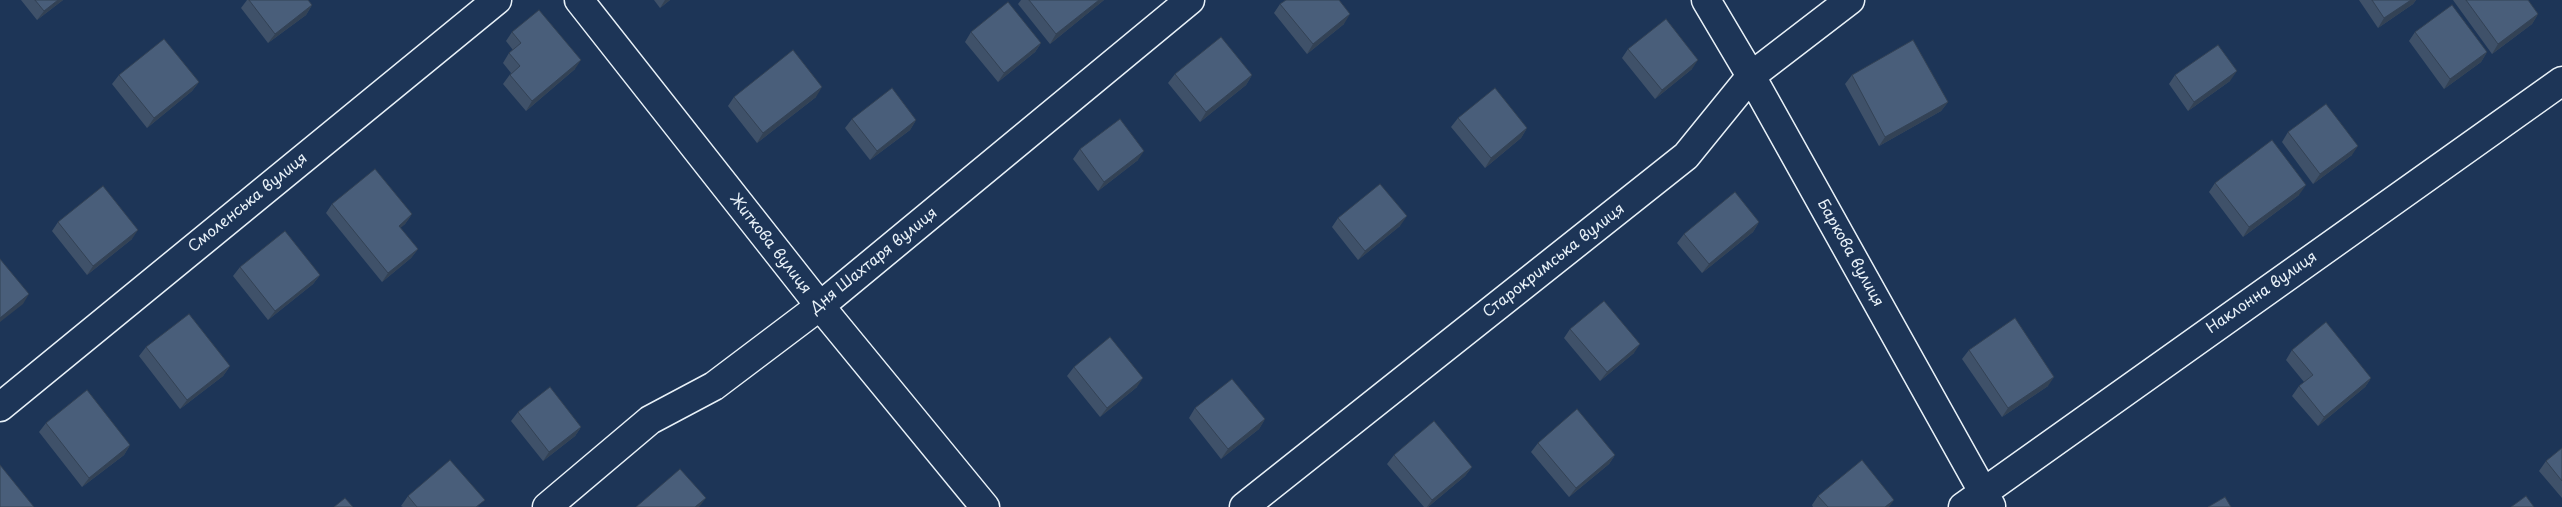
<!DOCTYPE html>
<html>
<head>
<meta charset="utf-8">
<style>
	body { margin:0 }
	canvas { display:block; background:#1d3557 }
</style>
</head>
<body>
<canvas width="2562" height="507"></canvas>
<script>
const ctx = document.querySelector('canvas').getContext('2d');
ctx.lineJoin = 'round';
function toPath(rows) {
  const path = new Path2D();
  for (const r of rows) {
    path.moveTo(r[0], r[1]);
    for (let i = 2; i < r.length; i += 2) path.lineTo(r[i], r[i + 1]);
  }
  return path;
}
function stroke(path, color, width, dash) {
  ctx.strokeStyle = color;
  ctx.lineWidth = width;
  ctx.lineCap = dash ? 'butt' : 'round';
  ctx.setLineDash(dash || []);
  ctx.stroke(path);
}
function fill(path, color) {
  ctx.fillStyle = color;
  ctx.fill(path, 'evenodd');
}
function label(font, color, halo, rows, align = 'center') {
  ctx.font = font + ' "Playpen Sans",sans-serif';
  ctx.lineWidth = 4;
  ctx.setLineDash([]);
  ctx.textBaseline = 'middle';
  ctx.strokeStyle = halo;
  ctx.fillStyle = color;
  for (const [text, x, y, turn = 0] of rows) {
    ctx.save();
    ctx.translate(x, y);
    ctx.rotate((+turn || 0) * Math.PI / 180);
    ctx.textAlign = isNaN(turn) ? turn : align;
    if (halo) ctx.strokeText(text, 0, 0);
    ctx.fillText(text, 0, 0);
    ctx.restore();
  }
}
const street = toPath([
	[579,0,820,306,985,507],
	[1706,0,1751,76,1991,506],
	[0,407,497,0],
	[547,507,650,420,714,386,820,306,1190,0],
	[1244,507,1686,156,1751,76,1850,0],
	[1963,507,2562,81]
]);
const wall = toPath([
	[21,0,63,0,37,20],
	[247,0,249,0,312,5,306,15,268,43,241,8],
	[654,0,670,0,660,8],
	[1021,0,1104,0,1050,44,1018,4],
	[2359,0,2416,0,2413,4,2378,28],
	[2453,0,2528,0,2538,14,2532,24,2492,54],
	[1280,4,1344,24,1307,54,1274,13],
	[512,32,575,69,526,111,503,84,511,73,503,63,509,53,513,50,506,41],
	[971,32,1041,43,1035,52,998,82,965,42],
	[2415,32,2487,52,2481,62,2444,89,2409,41],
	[1628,49,1692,69,1655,99,1622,58],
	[1175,74,1252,75,1246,85,1200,122,1168,83],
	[119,75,199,82,192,91,147,128,112,84],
	[1852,75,1948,102,1941,111,1879,146,1845,84],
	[2175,75,2230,81,2188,111,2169,84],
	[734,97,816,97,757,143,728,106],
	[1458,118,1527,128,1521,138,1485,168,1451,127],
	[852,119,916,120,910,130,870,160,845,128],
	[2288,132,2352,155,2313,184,2282,142],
	[1080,149,1138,160,1098,191,1073,159],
	[2215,183,2299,195,2243,237,2209,192],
	[332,204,412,214,405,224,400,228,418,249,411,258,382,282,326,213],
	[1338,218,1400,226,1358,260,1332,227],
	[58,222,132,239,87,275,52,231],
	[1759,222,1753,232,1702,273,1677,243,1684,234],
	[240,267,320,275,313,284,268,320,233,276],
	[1570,329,1634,353,1600,381,1564,338],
	[146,347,230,366,223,376,180,409,139,356],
	[1969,350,2048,386,2002,417,1962,359],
	[2292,350,2371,378,2365,387,2318,426,2292,396,2299,386,2304,382,2286,360],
	[1074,367,1137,387,1100,417,1067,376],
	[1195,408,1265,419,1259,429,1221,459,1189,418],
	[518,412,581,427,575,436,543,461,511,421],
	[46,423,130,445,124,455,82,487,39,432],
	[1538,443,1615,455,1609,464,1569,497,1531,452],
	[2562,448,2562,498,2539,471,2546,461],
	[1394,455,1472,467,1465,476,1428,507,1424,507,1387,464],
	[408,496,480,507,403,507,401,506],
	[1818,496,1889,507,1813,507,1812,505]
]);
const shadedWall = toPath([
	[58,0,63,0,37,20,44,11],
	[665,0,670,0,660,8],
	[1099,0,1104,0,1050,44,1056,34],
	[2411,0,2416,0,2413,4,2378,28,2384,18],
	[312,5,306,15,268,43,275,34],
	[1350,14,1344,24,1307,54,1313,44],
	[2538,14,2532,24,2492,54,2498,44],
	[1041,43,1035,52,998,82,1004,73],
	[2487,52,2481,62,2444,89,2450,79],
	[581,60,575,69,526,111,532,101],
	[1698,60,1692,69,1655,99,1662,90],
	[2237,71,2230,81,2188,111,2194,102],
	[1252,75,1246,85,1200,122,1206,112],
	[199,82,192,91,147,128,154,118],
	[822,87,816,97,757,143,763,133],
	[1948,102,1941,111,1879,146,1885,137],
	[916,120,910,130,870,160,877,151],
	[1527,128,1521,138,1485,168,1491,158],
	[2358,146,2352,155,2313,184,2320,174],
	[1144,151,1138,160,1098,191,1104,182],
	[2306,185,2299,195,2243,237,2249,227],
	[412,214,405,224,392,235,399,226],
	[1407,216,1400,226,1358,260,1365,251],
	[1759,222,1753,232,1702,273,1709,264],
	[138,230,132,239,87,275,93,266],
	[418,249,411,258,382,282,388,273],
	[320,275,313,284,268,320,275,311],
	[29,294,23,304,0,322,0,318],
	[1640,344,1634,353,1600,381,1607,372],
	[230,366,223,376,180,409,187,400],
	[2054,377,2048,386,2002,417,2008,408],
	[1143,378,1137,387,1100,417,1107,408],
	[2371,378,2365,387,2318,426,2324,417],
	[1265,419,1259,429,1221,459,1228,449],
	[581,427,575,436,543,461,549,452],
	[130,445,124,455,82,487,89,478],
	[1615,455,1609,464,1569,497,1576,488],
	[1472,467,1465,476,1428,507,1427,507,1432,500],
	[706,498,699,507,695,507],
	[1894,500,1889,507,1885,507]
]);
const building = toPath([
	[35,0,58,0,44,11,35,0],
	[249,0,308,0,312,5,275,34,249,0],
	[1029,0,1099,0,1056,34,1029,0],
	[1286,0,1339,0,1350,14,1313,44,1280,4,1286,0],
	[2372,0,2411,0,2384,18,2372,0],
	[2466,0,2528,0,2538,14,2498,44,2466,0],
	[1008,2,1041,43,1004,73,971,32,1008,2],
	[2452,5,2487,52,2450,79,2415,32,2452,5],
	[539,10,581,60,532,101,510,75,520,66,509,53,521,43,512,32,539,10],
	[1666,19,1698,60,1662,90,1628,49,1666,19],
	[1221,37,1252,75,1206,112,1175,74,1221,37],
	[164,39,199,82,154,118,119,75,164,39],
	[1913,40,1948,102,1885,137,1852,75,1913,40],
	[2218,45,2237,71,2194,102,2175,75,2218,45],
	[793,50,822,87,763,133,734,97,793,50],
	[892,88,916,120,877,151,852,119,892,88],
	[1495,88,1527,128,1491,158,1458,118,1495,88],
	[2326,104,2358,146,2320,174,2288,132,2326,104],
	[1120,119,1144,151,1104,182,1080,149,1120,119],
	[2272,140,2306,185,2249,227,2215,183,2272,140],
	[375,169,412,214,399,226,418,249,388,273,332,204,375,169],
	[1380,184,1407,216,1365,251,1338,218,1380,184],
	[103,186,138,230,93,266,58,222,103,186],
	[1735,192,1759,222,1709,264,1684,234,1735,192],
	[285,231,320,275,275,311,240,267,285,231],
	[0,259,29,294,0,318,0,259],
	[1604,301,1640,344,1607,372,1570,329,1604,301],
	[189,314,230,366,187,400,146,347,189,314],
	[2015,318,2054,377,2008,408,1969,350,2015,318],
	[2326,322,2371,378,2324,417,2299,386,2313,375,2292,350,2326,322],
	[1110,337,1143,378,1107,408,1074,367,1110,337],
	[1232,379,1265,419,1228,449,1195,408,1232,379],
	[550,387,581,427,549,452,518,412,550,387],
	[87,390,130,445,89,478,46,423,87,390],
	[1577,409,1615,455,1576,488,1538,443,1577,409],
	[1434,421,1472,467,1432,500,1394,455,1434,421],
	[2562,448,2562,481,2546,461,2562,448],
	[450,460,485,500,476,507,417,507,408,496,450,460],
	[1862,460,1894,500,1885,507,1828,507,1818,496,1862,460],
	[0,465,34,507,0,507,0,465],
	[680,469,706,498,695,507,636,507,680,469],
	[2526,496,2534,507,2511,507,2526,496],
	[2225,497,2231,507,2208,507,2225,497],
	[345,498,353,507,334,507,345,498]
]);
const streetNames = [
	["Смоленська вулиця",248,203,-39],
	["Житкова вулиця",770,244,52],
	["Баркова вулиця",1850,253,61],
	["Дня Шахтаря вулиця",874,261,-39],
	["Старокримська вулиця",1554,261,-38],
	["Наклонна вулиця",2262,293,-35]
];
stroke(street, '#e8f1f8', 31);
stroke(street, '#1d3557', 28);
fill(wall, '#3f5169');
fill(shadedWall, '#334255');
fill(building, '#495e7a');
stroke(building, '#334255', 1);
label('15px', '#e8f1f8', '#1d3557', streetNames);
</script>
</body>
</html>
